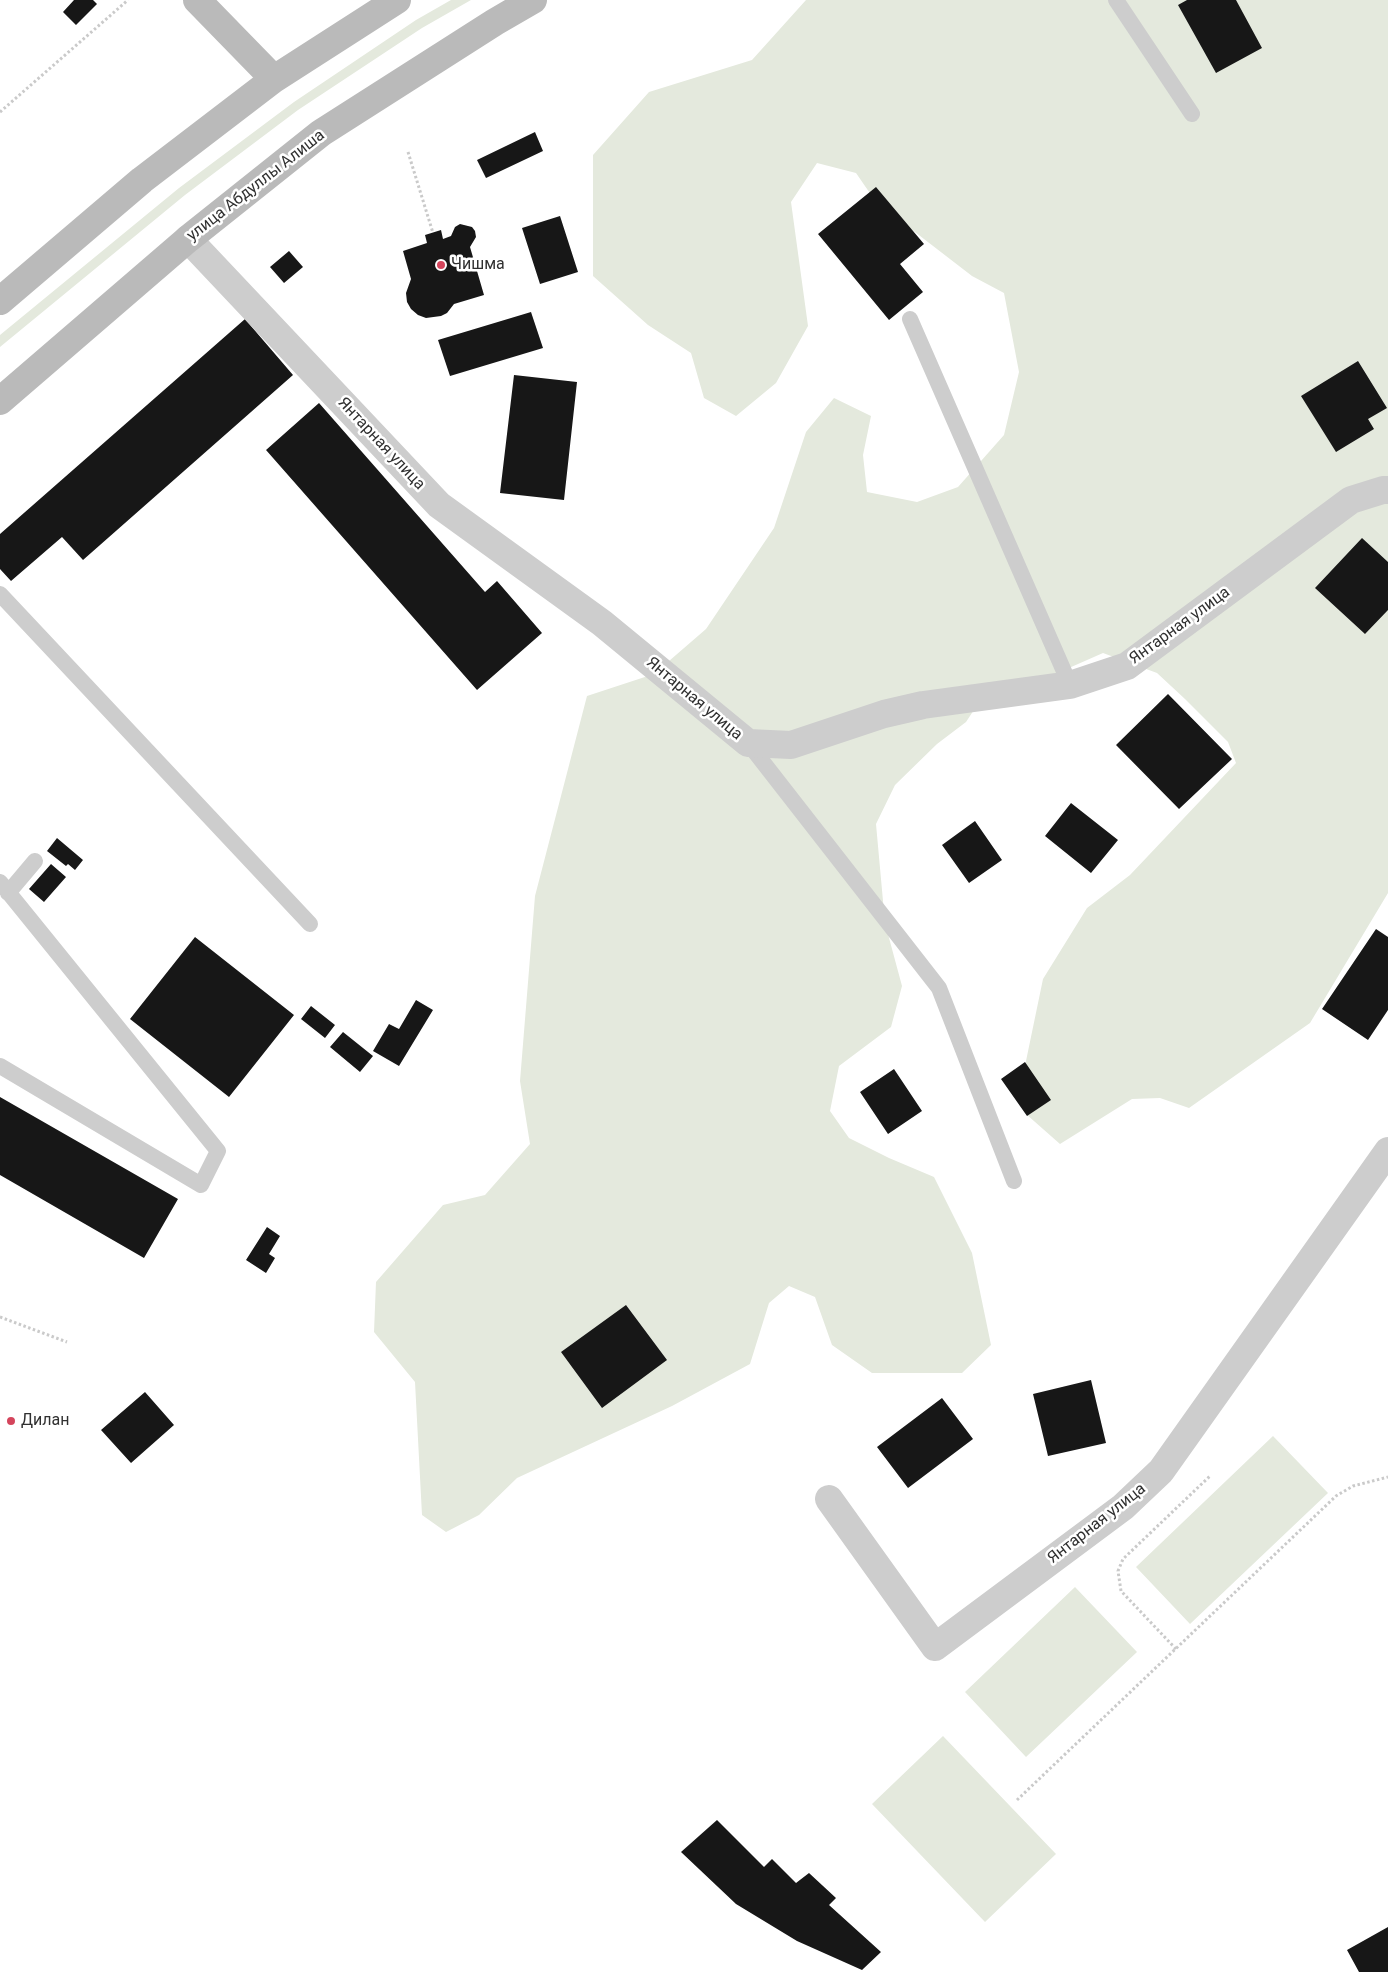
<!DOCTYPE html>
<html>
<head>
<meta charset="utf-8">
<style>
	body { margin:0 }
	canvas { display:block; background:#fff }
</style>
</head>
<body>
<canvas width="1388" height="1972"></canvas>
<script>
const ctx = document.querySelector('canvas').getContext('2d');
ctx.lineJoin = 'round';
function fill(path, color) {
  ctx.fillStyle = color;
  ctx.fill(path, 'evenodd');
}
function toPath(rows) {
  const path = new Path2D();
  for (const r of rows) {
    path.moveTo(r[0], r[1]);
    for (let i = 2; i < r.length; i += 2) path.lineTo(r[i], r[i + 1]);
  }
  return path;
}
function stroke(path, color, width, dash) {
  ctx.strokeStyle = color;
  ctx.lineWidth = width;
  ctx.lineCap = dash ? 'butt' : 'round';
  ctx.setLineDash(dash || []);
  ctx.stroke(path);
}
function label(font, color, halo, rows, align = 'center') {
  ctx.font = font + ' Roboto,sans-serif';
  ctx.lineWidth = 5;
  ctx.setLineDash([]);
  ctx.textBaseline = 'middle';
  ctx.strokeStyle = halo;
  ctx.fillStyle = color;
  for (const [text, x, y, turn = 0] of rows) {
    ctx.save();
    ctx.translate(x, y);
    ctx.rotate((+turn || 0) * Math.PI / 180);
    ctx.textAlign = isNaN(turn) ? turn : align;
    if (halo) ctx.strokeText(text, 0, 0);
    ctx.fillText(text, 0, 0);
    ctx.restore();
  }
}
const green = toPath([
	[451,0,471,0,422,28,298,110,185,195,0,347,0,335,179,188,294,102,416,20],
	[806,0,1388,0,1388,893,1310,1023,1189,1108,1160,1098,1132,1099,1060,1144,1026,1114,1026,1061,1043,979,1087,908,1130,875,1236,763,1228,742,1185,699,1157,673,1103,653,1053,675,991,684,966,722,937,744,895,785,876,824,885,923,902,986,891,1027,839,1066,830,1111,849,1138,889,1158,934,1177,972,1253,991,1345,962,1373,872,1373,832,1345,815,1297,789,1286,769,1303,750,1364,672,1406,517,1478,479,1515,446,1532,422,1515,415,1382,374,1332,376,1282,443,1205,485,1195,530,1144,520,1081,535,896,587,696,654,674,706,629,774,528,806,432,834,398,871,416,863,455,867,492,917,502,958,487,1004,435,1019,372,1004,293,972,276,876,202,856,173,817,163,791,202,808,326,776,383,736,416,704,398,691,353,648,325,593,276,593,155,649,92,752,60],
	[1273,1436,1328,1493,1190,1624,1136,1567],
	[1075,1587,1137,1652,1026,1757,965,1692],
	[943,1736,1056,1854,985,1922,872,1804]
]);
const building = toPath([
	[74,0,93,0,97,4,76,25,63,12],
	[1187,0,1236,0,1262,48,1216,73,1178,5],
	[535,132,543,151,486,178,477,160],
	[876,187,924,244,900,264,923,292,889,320,818,234],
	[560,216,578,272,540,284,522,228],
	[460,224,472,227,475,231,476,237,470,247,484,295,454,304,447,313,441,316,426,318,418,315,411,309,407,302,406,293,411,279,403,251,427,243,425,235,441,230,443,239,451,236,455,227],
	[289,251,303,267,284,283,270,267],
	[531,312,543,348,450,376,438,340],
	[245,319,293,375,83,560,62,537,11,581,0,569,0,534],
	[1358,361,1387,408,1368,419,1374,429,1336,452,1301,396],
	[514,375,577,382,564,500,500,493],
	[319,403,485,592,497,581,542,633,477,690,266,450],
	[1362,538,1388,562,1388,610,1365,634,1315,588],
	[1168,694,1232,759,1179,809,1116,745],
	[1071,803,1118,840,1091,873,1045,836],
	[975,821,1002,860,969,883,942,845],
	[57,838,83,860,75,870,68,864,66,866,47,851],
	[51,864,66,877,44,902,29,889],
	[1376,929,1388,937,1388,1010,1368,1040,1322,1009],
	[195,937,294,1015,229,1097,130,1019],
	[416,1000,433,1010,399,1066,373,1051,389,1024,399,1029],
	[311,1006,335,1025,325,1038,301,1019],
	[343,1032,373,1056,360,1072,330,1047],
	[1025,1062,1051,1100,1027,1116,1001,1079],
	[894,1069,922,1111,888,1134,860,1092],
	[0,1097,178,1199,144,1258,0,1175],
	[267,1227,280,1236,269,1254,275,1258,266,1273,246,1260],
	[626,1305,667,1360,602,1408,561,1352],
	[1091,1380,1106,1443,1048,1456,1033,1394],
	[145,1392,174,1425,131,1463,101,1430],
	[942,1398,973,1439,908,1488,877,1447],
	[717,1820,764,1867,772,1859,796,1883,809,1873,836,1898,829,1905,881,1952,862,1970,797,1941,736,1904,681,1852],
	[1388,1927,1388,1972,1359,1972,1347,1950]
]);
const path = toPath([
	[0,112,128,0],
	[408,152,433,233],
	[0,1317,67,1342],
	[1176,1649,1121,1591,1118,1571,1123,1559,1210,1476],
	[1017,1800,1336,1496,1353,1486,1388,1477]
]);
const lane = toPath([
	[1116,0,1192,114],
	[910,319,1070,685],
	[0,594,310,924],
	[748,743,939,988,1014,1181],
	[0,882,218,1151,201,1185,0,1066],
	[8,893,35,861]
]);
const street = toPath([
	[188,239,439,505,602,623,748,743,791,745,884,714,923,705,1070,685,1127,666,1351,500,1383,490,1388,490],
	[829,1499,935,1647,1123,1507,1161,1471,1388,1151]
]);
const secondary = toPath([
	[197,0,274,79],
	[0,301,142,180,274,79,397,0],
	[0,401,188,239,321,133,495,22,533,0]
]);
const markers = [
	[441,265,5,"#d4455c"],
	[11,1421,5,"#d4455c"]
];
const streetNames = [
	["улица Абдуллы Алиша",256,186,-38],
	["Янтарная улица",381,444,47],
	["Янтарная улица",1180,626,-36],
	["Янтарная улица",694,699,40],
	["Янтарная улица",1097,1524,-38]
];
const poiNames = [
	["Чишма",451,265],
	["Дилан",21,1421]
];
fill(green, '#e4e9dd');
fill(building, '#171717');
stroke(path, '#cacaca', 3, [2.5, 2.5]);
stroke(lane, '#cdcdcd', 16);
stroke(street, '#cdcdcd', 28);
stroke(secondary, '#bababa', 28);
for (const [x, y, r, color] of markers) {
  const dot = new Path2D();
  dot.arc(x, y, r, 0, 2 * Math.PI);
  ctx.fillStyle = color;
  ctx.fill(dot);
  stroke(dot, '#fff', 2);
}
label('16px', '#303030', '#fff', streetNames);
label('16px', '#303030', '#fff', poiNames, 'left');
</script>
</body>
</html>
